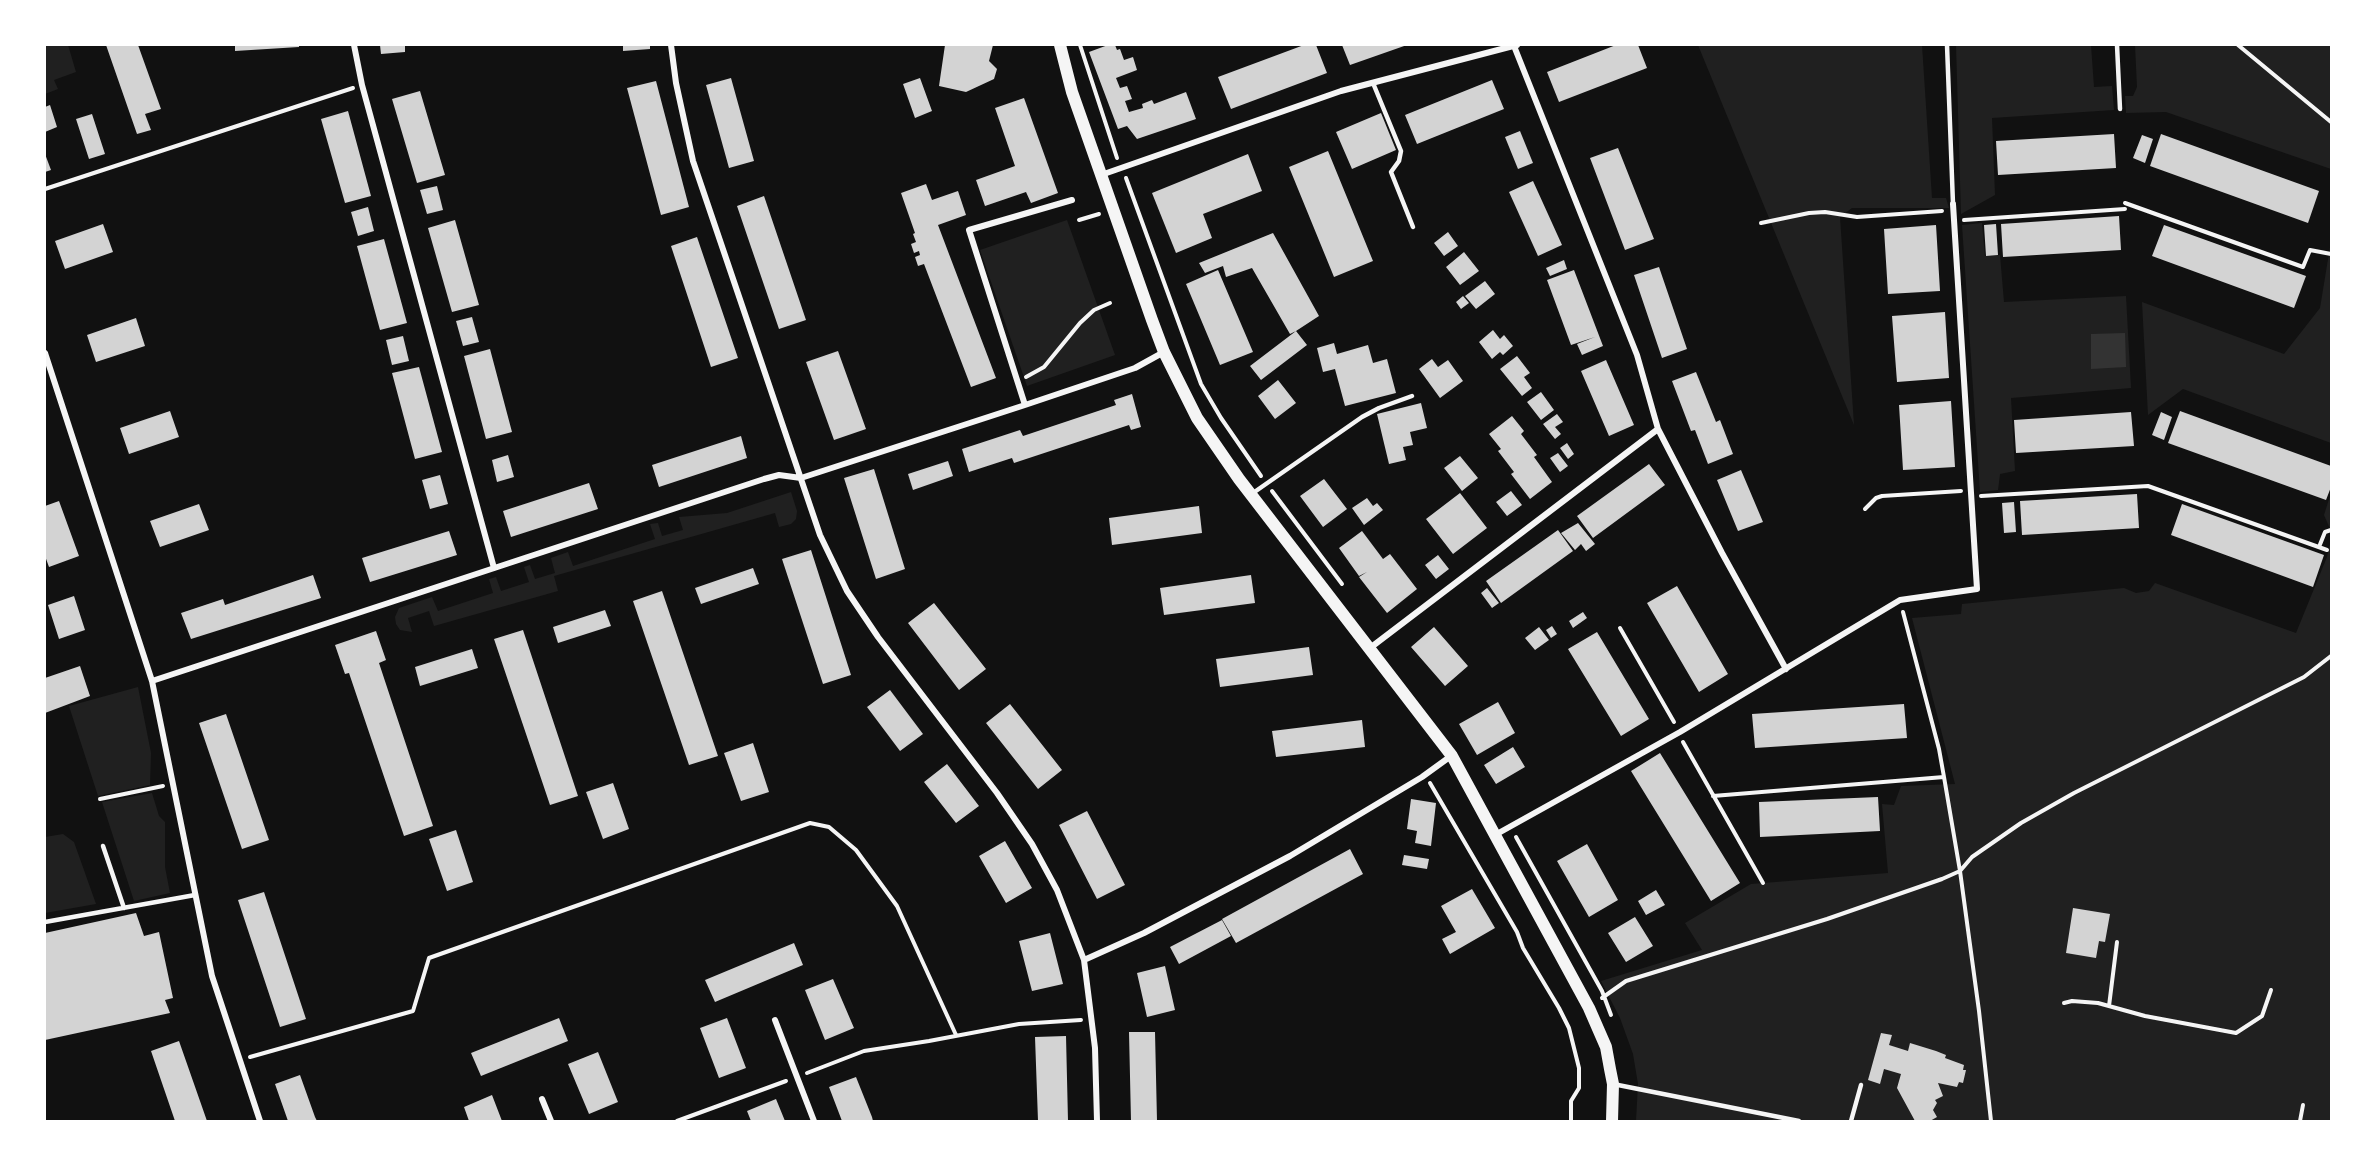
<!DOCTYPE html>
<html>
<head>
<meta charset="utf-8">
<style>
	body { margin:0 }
	#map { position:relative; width:2376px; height:1166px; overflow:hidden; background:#111; font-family:"Times New Roman",serif }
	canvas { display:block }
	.frame { position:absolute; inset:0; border:46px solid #fff; pointer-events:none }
</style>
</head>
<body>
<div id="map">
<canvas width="2376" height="1166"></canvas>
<div class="frame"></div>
</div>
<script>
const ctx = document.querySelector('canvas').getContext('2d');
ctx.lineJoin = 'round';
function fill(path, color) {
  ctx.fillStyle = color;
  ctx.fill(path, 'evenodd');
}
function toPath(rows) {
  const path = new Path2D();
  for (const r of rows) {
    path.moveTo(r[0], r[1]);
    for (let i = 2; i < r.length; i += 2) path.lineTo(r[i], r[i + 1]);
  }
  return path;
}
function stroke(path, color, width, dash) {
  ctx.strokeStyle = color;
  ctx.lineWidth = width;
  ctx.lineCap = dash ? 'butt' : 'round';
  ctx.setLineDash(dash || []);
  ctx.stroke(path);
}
const green = toPath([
	[45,45,68,45,76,72,54,80,58,89,45,94],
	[1698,45,1922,45,1932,198,1946,198,1949,208,1852,208,1840,217,1854,425],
	[1956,45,2091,45,2094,87,2112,86,2114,110,1992,118,1995,195,1961,214],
	[2135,45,2331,45,2331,169,2166,112,2126,113,2125,96,2133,96,2137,87],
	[1067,220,1115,355,1027,386,980,250],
	[1982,223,1985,256,2000,255,2004,302,2126,296,2131,388,2011,398,2015,471,2000,474,1998,490,1980,492,1962,225],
	[2331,241,2331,443,2183,389,2148,415,2142,302,2284,354,2320,308],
	[791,492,797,511,796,519,791,524,779,527,775,513,554,576,558,591,434,626,429,611,408,618,412,632,400,630,396,624,395,617,399,608,432,597,438,611,493,593,489,579,496,577,501,591,529,582,524,567,530,565,535,579,555,573,551,558,568,552,573,566,655,539,650,524,658,523,662,536,683,530,679,517,727,513],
	[2331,493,2331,531,2324,515],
	[2331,540,2331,1121,1636,1121,1638,1084,1633,1054,1620,1018,1601,981,1702,950,1685,923,1751,884,1888,873,1882,804,1894,805,1901,786,1955,784,1912,618,1961,614,1962,604,2124,588,2136,593,2149,591,2155,583,2296,633,2327,557],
	[138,687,151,753,150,785,98,796,69,706],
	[152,793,159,816,165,822,165,867,170,893,134,901,102,802],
	[63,834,74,842,96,904,45,913,45,837]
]);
const water = toPath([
	[2125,333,2126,367,2091,369,2091,334]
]);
const building = toPath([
	[106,45,138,45,161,109,145,114,151,130,137,134],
	[235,45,299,45,299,47,235,51],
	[380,45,405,45,405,52,381,54],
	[623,45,650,45,650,49,623,51],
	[945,45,993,45,989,61,997,69,994,79,966,92,939,86],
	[1108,45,1115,45,1117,50,1120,49,1124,60,1133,57,1137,70,1116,78,1120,88,1127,86,1132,99,1125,101,1129,112,1143,108,1142,104,1152,100,1154,104,1186,92,1196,119,1137,139,1127,126,1118,129,1089,52],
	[1304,45,1316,45,1327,73,1231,109,1218,77],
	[1342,45,1407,45,1350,65],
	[1616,45,1638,45,1647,68,1559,102,1547,72],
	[731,78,754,161,729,168,706,85],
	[920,78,932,111,915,118,903,84],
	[1492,80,1504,109,1417,144,1405,115],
	[656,81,689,207,661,215,627,88],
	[420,91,445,175,417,183,392,99],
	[1024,98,1058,193,1031,203,1026,192,985,206,976,180,1015,166,995,108],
	[50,105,57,127,45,132,45,107],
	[348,111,371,196,345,203,321,119],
	[1381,113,1396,150,1352,169,1336,132],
	[92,114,105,154,89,159,76,119],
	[1520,131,1533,163,1518,169,1505,137],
	[2114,134,2116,168,1998,175,1996,141],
	[2161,134,2319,191,2308,223,2150,166],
	[2142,135,2153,139,2145,163,2133,158],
	[1618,148,1654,239,1625,250,1590,158],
	[1328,151,1373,261,1334,277,1289,167],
	[45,154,51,170,45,172],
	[1248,154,1262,191,1203,214,1212,238,1176,253,1152,193],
	[1533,181,1562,245,1538,256,1509,192],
	[926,184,932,200,958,191,966,215,938,225,996,378,971,387,924,264,918,266,915,257,920,255,919,251,914,253,911,244,916,242,913,234,915,233,901,193],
	[437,186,443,210,427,214,420,190],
	[764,196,806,320,779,329,737,206],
	[368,207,374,231,358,236,351,212],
	[2119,216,2121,250,2003,257,2001,224],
	[455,220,479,305,452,312,428,228],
	[103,224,113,252,65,269,55,241],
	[1996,224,1998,255,1986,256,1984,225],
	[1936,225,1940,291,1888,294,1884,229],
	[2164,225,2306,276,2294,308,2152,256],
	[1448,232,1458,246,1444,256,1434,243],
	[1273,233,1319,316,1296,331,1307,345,1261,380,1250,366,1296,331,1290,334,1252,268,1226,277,1223,266,1205,273,1199,263],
	[697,237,738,358,711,367,671,246],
	[384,239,407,323,380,330,357,246],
	[1464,252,1479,271,1460,285,1446,267],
	[1564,260,1567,269,1550,276,1546,268],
	[1659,267,1687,349,1662,358,1634,275],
	[1218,270,1253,352,1220,365,1186,284],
	[1574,270,1603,346,1582,355,1577,344,1595,337,1571,345,1547,280],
	[1485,281,1495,294,1476,309,1465,296],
	[1463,296,1469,303,1461,309,1456,302],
	[1945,312,1949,378,1897,382,1892,316],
	[472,317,479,342,463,346,456,321],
	[136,318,145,346,96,362,87,335],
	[1493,330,1500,339,1504,335,1513,346,1503,355,1500,352,1492,359,1479,342],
	[403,336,409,361,392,365,386,340],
	[1334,343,1337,354,1368,345,1373,363,1387,359,1396,393,1345,406,1335,369,1323,372,1317,348],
	[490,349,512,432,486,439,464,356],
	[838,351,866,429,834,440,806,362],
	[1517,356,1530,373,1524,377,1532,388,1522,396,1500,369],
	[1432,359,1438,367,1448,360,1463,381,1440,398,1419,369],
	[1606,360,1634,425,1609,436,1581,371],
	[419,367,442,452,415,459,392,373],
	[1696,372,1716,422,1720,420,1733,454,1708,464,1695,430,1691,431,1672,381],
	[1278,380,1296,403,1275,419,1258,396],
	[1541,392,1554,410,1541,420,1527,402],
	[1132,394,1141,427,1131,430,1129,425,1014,463,1012,458,969,472,962,449,1020,430,1023,436,1116,405,1114,400],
	[1951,401,1955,467,1903,470,1899,405],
	[1421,403,1427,428,1410,432,1413,445,1403,447,1406,460,1389,464,1377,414],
	[170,411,179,437,129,454,120,428],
	[2180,411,2331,466,2331,487,2326,500,2168,443],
	[2131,412,2134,446,2016,453,2014,420],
	[2161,412,2172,417,2164,440,2152,435],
	[1557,414,1563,422,1555,427,1561,434,1555,439,1543,424],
	[1512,416,1524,431,1521,434,1537,455,1534,457,1552,482,1530,499,1511,474,1514,472,1498,451,1501,449,1489,434],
	[741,436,747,458,659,487,652,465],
	[1567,443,1574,454,1568,459,1560,448],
	[1558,453,1568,466,1560,472,1550,458],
	[508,455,514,477,497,482,492,460],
	[1460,456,1478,478,1462,491,1444,468],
	[948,461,953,476,913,490,908,474],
	[1649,464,1665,485,1593,538,1577,516],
	[874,469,905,569,876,579,844,478],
	[1741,470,1763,522,1738,531,1717,480],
	[440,475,448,504,430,509,422,480],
	[1324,479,1347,509,1323,527,1300,496],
	[589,483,598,509,511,537,503,511],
	[1511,491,1522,505,1507,516,1496,502],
	[1460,493,1487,528,1453,554,1426,519],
	[2137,494,2139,528,2022,535,2020,501],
	[1367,498,1373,506,1377,503,1383,510,1364,525,1352,508],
	[59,501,79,556,49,567,45,556,45,506],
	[2014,502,2016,532,2004,533,2002,503],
	[199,504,209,530,160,547,150,521],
	[2182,504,2324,555,2313,587,2171,535],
	[1199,506,1202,533,1112,545,1109,518],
	[1578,523,1595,544,1586,551,1581,544,1575,550,1561,533],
	[1558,530,1573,551,1501,603,1486,581],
	[449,531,457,555,370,582,362,558],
	[1362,531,1383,559,1390,554,1417,589,1387,613,1359,577,1367,572,1359,576,1339,548],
	[811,550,851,675,823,684,782,559],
	[1438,555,1449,569,1436,579,1425,565],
	[753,568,759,584,701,604,695,588],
	[313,575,321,598,191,639,181,613,223,599,225,605],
	[1251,575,1255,603,1164,615,1160,588],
	[1677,586,1728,674,1699,692,1647,603],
	[1487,588,1499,603,1492,608,1481,593],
	[662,591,718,756,689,765,633,601],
	[74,596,85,630,59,639,48,605],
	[934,603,986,669,959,690,908,623],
	[605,610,611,626,558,643,553,627],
	[1583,612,1587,618,1573,628,1569,621],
	[1552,626,1557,634,1551,638,1546,630],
	[1434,627,1468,666,1445,686,1411,647],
	[1539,627,1549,640,1535,650,1525,638],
	[523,630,578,796,550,805,494,639],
	[376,631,386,660,379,663,433,826,404,836,349,673,345,674,335,645],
	[1597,632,1649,719,1621,736,1568,649],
	[1309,647,1313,675,1220,687,1216,659],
	[472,649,478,668,420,686,415,667],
	[80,666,90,696,45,713,45,678],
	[890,690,923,734,900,751,867,707],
	[1498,702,1515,733,1477,755,1459,724],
	[1010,704,1062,770,1038,789,986,723],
	[1904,704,1907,738,1755,748,1752,714],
	[226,714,269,840,242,849,199,723],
	[1362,720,1365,747,1276,757,1272,731],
	[753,743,769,792,741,801,724,753],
	[1513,747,1525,767,1496,784,1484,765],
	[1660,753,1740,883,1711,901,1631,771],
	[947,764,979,806,956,823,924,782],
	[613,783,629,829,603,839,586,792],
	[1878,797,1880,831,1760,837,1759,802],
	[1411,799,1436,803,1431,846,1415,843,1417,831,1407,829],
	[1087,811,1125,885,1097,899,1059,825],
	[456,830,473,882,447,891,429,839],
	[1005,841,1032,888,1006,903,979,856],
	[1587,844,1618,900,1589,917,1557,861],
	[1350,849,1363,874,1236,943,1222,919],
	[1404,855,1429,859,1427,869,1402,865],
	[1472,889,1495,928,1450,954,1442,939,1456,932,1441,906],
	[1656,890,1665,905,1646,915,1638,901],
	[264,892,306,1019,280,1027,238,900],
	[2073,908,2110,914,2105,942,2099,941,2096,958,2066,953],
	[136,913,144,936,159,932,173,998,165,1000,170,1013,45,1040,45,933],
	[1635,917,1653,946,1626,962,1608,933],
	[1222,920,1231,936,1179,964,1170,947],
	[1050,933,1063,984,1032,991,1019,941],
	[794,943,803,965,715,1002,705,980],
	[1165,966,1175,1010,1147,1017,1137,973],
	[833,979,854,1028,825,1040,805,990],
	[559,1018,568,1041,481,1076,471,1053],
	[727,1018,746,1068,719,1078,700,1028],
	[1129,1032,1155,1032,1157,1121,1131,1121],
	[1881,1033,1892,1035,1889,1045,1908,1051,1910,1043,1936,1051,1946,1055,1945,1058,1964,1065,1963,1070,1966,1070,1963,1083,1959,1082,1957,1087,1938,1083,1943,1096,1935,1100,1937,1103,1933,1110,1937,1117,1930,1121,1915,1121,1897,1088,1901,1074,1884,1069,1880,1084,1868,1080],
	[1066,1036,1068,1121,1038,1121,1035,1037],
	[179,1041,207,1121,175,1121,151,1051],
	[598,1052,618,1102,589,1114,568,1064],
	[300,1075,315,1117,317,1121,288,1121,275,1084],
	[856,1077,872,1117,873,1121,842,1121,829,1087],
	[492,1095,502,1121,469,1121,464,1107],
	[776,1099,785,1121,751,1121,747,1111]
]);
const path = toPath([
	[1080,45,1117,158],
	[2238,45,2331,122],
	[1126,178,1201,384,1221,418,1261,476],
	[45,189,353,88],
	[2125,203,2303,267,2310,250,2331,254],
	[1079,220,1099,214],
	[1964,220,2125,209],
	[1761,223,1809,213,1825,212,1857,217,1942,211],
	[1026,377,1044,367,1080,323,1094,310,1110,303],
	[1272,491,1342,584],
	[1981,496,2148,486,2327,550],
	[1865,509,1876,498,1882,496,1961,491],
	[2319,547,2325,532,2331,530],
	[1903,612,1939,749,1944,777,1960,871,1979,1011,1991,1121],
	[1620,628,1674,722],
	[1683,742,1763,883],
	[1430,783,1517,932,1523,948,1559,1008,1569,1028,1579,1068,1579,1088,1571,1101,1571,1121],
	[1713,796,1944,777],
	[100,799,163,786],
	[1516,837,1602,991,1611,1015],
	[1602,998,1626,981,1827,919,1942,879,1960,871,1972,857,2021,823,2074,793,2304,677,2331,656],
	[2064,1003,2072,1001,2098,1003,2145,1016,2236,1033,2262,1016,2271,990],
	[2109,1006,2117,942],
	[250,1057,413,1011,429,958,810,823,829,827,856,850,897,906,956,1035],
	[807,1073,864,1051,929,1041,1019,1024,1081,1020],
	[677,1121,786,1081],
	[2300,1121,2303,1105]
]);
const service = toPath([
	[1947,45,1953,204],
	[2117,45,2120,109],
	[1373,83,1401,151,1399,161,1391,172,1413,227],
	[1253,493,1362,417,1379,408,1412,396],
	[103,846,124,908],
	[45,922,195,895],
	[1613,1084,1799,1121],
	[1851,1121,1861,1085]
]);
const minor = toPath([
	[354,45,362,85,494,568],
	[671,45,676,83,693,161,820,535,847,591,878,637,997,793,1032,844,1057,890,1084,960,1095,1048,1097,1121],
	[1514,46,1637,355,1658,429,1722,553,1786,669],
	[1101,175,1341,91,1517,45],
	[45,353,152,681,212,976,260,1121],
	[1025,405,969,230,1072,200],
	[1370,648,1658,429],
	[152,681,764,479,779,475,801,478,1025,405,1135,368,1164,352],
	[1495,835,1680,732,1900,600,1977,589,1953,204],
	[1084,960,1144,933,1290,856,1422,777,1451,756],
	[775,1020,814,1121],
	[542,1099,551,1121]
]);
const secondary = toPath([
	[1060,45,1072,92,1152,320,1164,352,1197,418,1239,479,1452,756,1589,1008,1606,1047,1610,1069,1613,1084,1612,1121]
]);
fill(green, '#202020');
fill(water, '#333');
fill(building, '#d3d3d3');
stroke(path, '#f5f5f5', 4);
stroke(service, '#f5f5f5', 4.5);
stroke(minor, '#f5f5f5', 6);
stroke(secondary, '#f5f5f5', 12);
</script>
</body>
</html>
